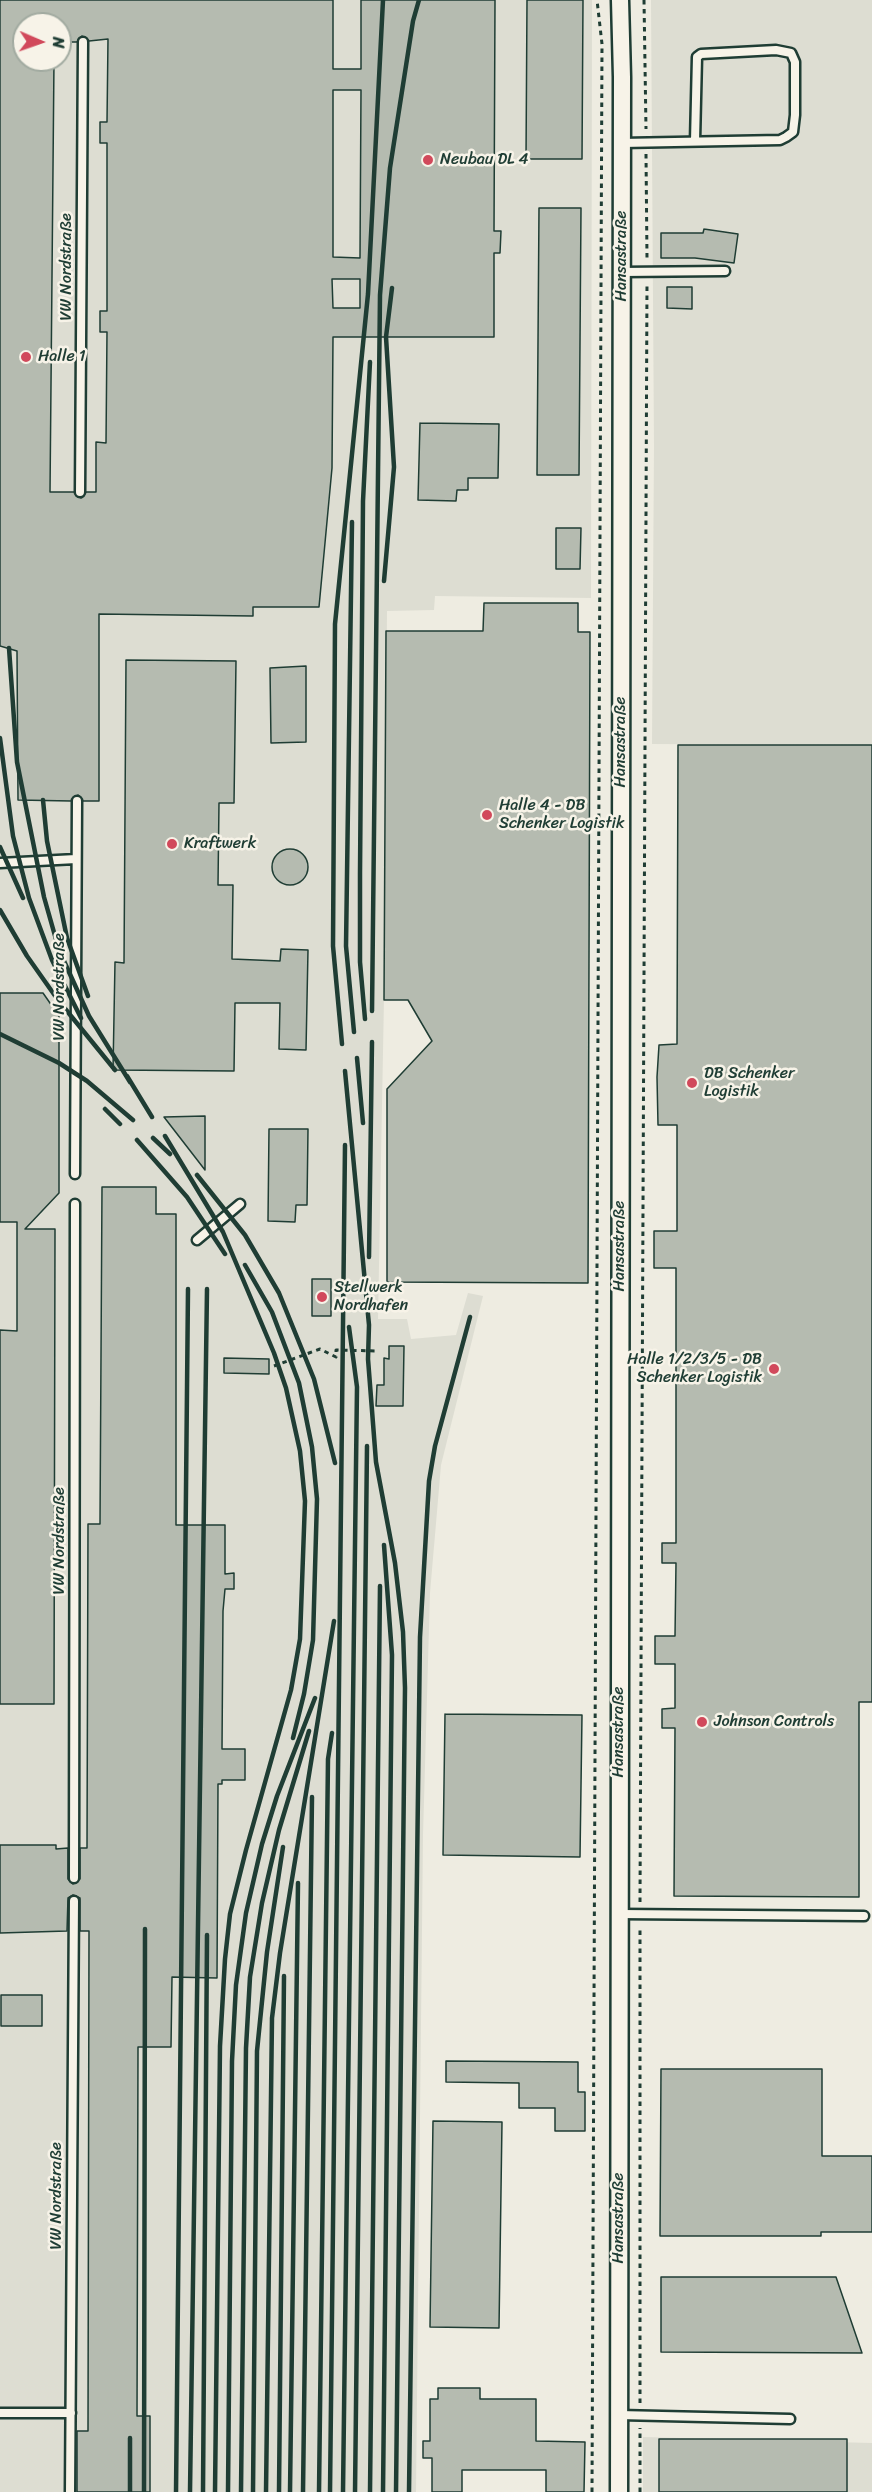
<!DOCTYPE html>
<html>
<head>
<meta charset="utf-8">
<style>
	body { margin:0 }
	#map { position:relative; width:872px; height:2492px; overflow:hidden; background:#eeece1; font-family:Sriracha,sans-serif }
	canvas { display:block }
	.north { position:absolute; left:12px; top:12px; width:60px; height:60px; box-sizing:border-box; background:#f7f3e8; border:2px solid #a1aaa0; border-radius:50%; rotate:92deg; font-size:16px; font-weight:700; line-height:24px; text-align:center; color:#1f3d34 }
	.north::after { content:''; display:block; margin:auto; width:21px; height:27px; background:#d1495b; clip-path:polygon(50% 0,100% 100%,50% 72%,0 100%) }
</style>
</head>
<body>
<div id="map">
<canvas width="872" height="2492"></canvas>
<div class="north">N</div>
</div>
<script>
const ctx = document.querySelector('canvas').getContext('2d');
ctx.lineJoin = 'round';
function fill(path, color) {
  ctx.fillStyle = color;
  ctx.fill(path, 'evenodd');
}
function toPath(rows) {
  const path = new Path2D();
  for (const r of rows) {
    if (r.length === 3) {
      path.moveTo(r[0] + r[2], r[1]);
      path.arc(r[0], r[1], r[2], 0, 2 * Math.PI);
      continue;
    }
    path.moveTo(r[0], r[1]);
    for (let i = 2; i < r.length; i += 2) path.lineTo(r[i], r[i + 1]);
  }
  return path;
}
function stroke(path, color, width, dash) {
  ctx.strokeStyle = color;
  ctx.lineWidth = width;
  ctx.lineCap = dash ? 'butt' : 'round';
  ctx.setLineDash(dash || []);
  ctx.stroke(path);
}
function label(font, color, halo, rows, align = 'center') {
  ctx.font = font + ' Sriracha,sans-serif';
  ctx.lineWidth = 5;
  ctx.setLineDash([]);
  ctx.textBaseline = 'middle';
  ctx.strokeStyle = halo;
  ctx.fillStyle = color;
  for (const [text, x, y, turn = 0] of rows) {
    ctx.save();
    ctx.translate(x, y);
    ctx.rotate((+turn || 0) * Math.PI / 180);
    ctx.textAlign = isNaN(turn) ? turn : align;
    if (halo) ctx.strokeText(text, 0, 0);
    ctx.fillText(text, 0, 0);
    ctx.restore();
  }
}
const built = toPath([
	[0,0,592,0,591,598,435,596,434,610,387,611,384,998,378,1319,407,1319,411,1339,456,1335,468,1293,483,1296,441,1465,430,1593,423,1835,416,2492,0,2492],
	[24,24,60,24,60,60,24,60],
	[651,0,872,0,872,745,652,744,654,446],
	[643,2437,872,2443,872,2492,643,2492]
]);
const building = toPath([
	[0,0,333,0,333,69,361,69,361,0,495,0,494,231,501,231,500,253,494,253,494,337,333,337,332,468,319,607,253,607,253,616,99,614,99,801,83,801,78,795,71,801,18,800,17,651,0,646,0,0],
	[24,24,60,24,60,42,77,42,82,36,89,41,108,39,107,122,100,122,100,143,107,143,107,311,100,311,100,332,107,332,106,443,96,442,96,492,86,492,81,498,74,492,50,492,54,60,24,60,24,24],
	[333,90,361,90,360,258,333,257,333,90],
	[332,279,360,279,360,308,333,308,332,279],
	[527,0,583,0,582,159,526,159,527,0],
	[539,208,581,208,579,475,537,475,539,208],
	[704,229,738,234,734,263,695,258,661,258,661,233,703,233,704,229],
	[667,287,692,287,692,309,667,308,667,287],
	[420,423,499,424,498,478,468,478,468,490,457,490,456,501,418,500,420,423],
	[556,528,581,528,580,569,556,569,556,528],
	[484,603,578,603,578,632,590,632,588,1283,387,1282,387,1089,432,1041,408,1000,384,1000,386,631,483,631,484,603],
	[126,660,236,661,234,803,219,803,218,885,233,885,232,959,280,961,281,949,308,950,306,1050,279,1049,280,1003,235,1003,234,1071,113,1070,115,962,124,963,126,660],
	[306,666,306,742,271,743,270,668,306,666],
	[678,745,872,745,872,1702,859,1702,859,1897,674,1896,675,1728,662,1728,662,1709,675,1708,675,1664,655,1664,655,1636,675,1636,676,1563,662,1563,662,1543,676,1543,676,1268,654,1268,654,1231,677,1231,677,1125,658,1125,657,1077,659,1045,677,1044,678,745],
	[290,867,18],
	[0,993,43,993,59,1016,59,1193,25,1229,55,1229,54,1704,0,1704,0,1330,17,1331,17,1222,0,1222,0,993],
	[205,1116,205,1170,164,1117,205,1116],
	[269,1129,308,1129,307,1205,296,1205,295,1222,268,1221,269,1129],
	[102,1187,156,1187,156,1214,176,1214,176,1525,225,1525,225,1574,234,1573,234,1589,225,1589,223,1611,222,1749,245,1749,245,1780,222,1780,222,1784,218,1784,217,1978,172,1977,171,2047,138,2047,137,2416,150,2416,150,2492,77,2492,77,2431,88,2431,89,1931,80,1931,80,1898,73,1895,68,1898,67,1931,0,1933,0,1845,56,1845,56,1849,68,1848,68,1879,73,1884,80,1879,80,1848,87,1848,88,1524,100,1524,102,1187],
	[312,1279,331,1279,331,1316,312,1316,312,1279],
	[389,1346,404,1346,403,1406,376,1406,377,1385,384,1385,384,1358,389,1359,389,1346],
	[224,1358,269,1359,269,1374,224,1373,224,1358],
	[445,1714,582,1715,580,1857,443,1855,445,1714],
	[1,1995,42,1995,42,2026,1,2026,1,1995],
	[446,2061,578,2062,578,2092,585,2092,585,2131,555,2131,555,2108,519,2108,519,2083,446,2082,446,2061],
	[661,2069,822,2069,822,2156,872,2156,872,2232,821,2232,821,2236,660,2236,661,2069],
	[433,2121,502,2122,499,2328,430,2327,433,2121],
	[661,2277,836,2277,862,2353,661,2352,661,2277],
	[438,2388,480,2388,480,2399,536,2399,536,2441,585,2442,584,2492,546,2492,546,2470,462,2470,462,2492,432,2492,432,2458,423,2458,423,2441,430,2441,430,2399,438,2399,438,2388],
	[659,2439,847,2439,847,2492,659,2492,659,2439]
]);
const path = toPath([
	[644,0,646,129],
	[646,154,647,258],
	[274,1366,320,1349,336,1357,336,1350,377,1351],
	[640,1902,647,283],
	[640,2403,640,1927],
	[592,2492,602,44,597,0],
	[640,2492,640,2428]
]);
const service = toPath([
	[622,143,780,140,786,137,793,132,795,115,795,62,791,53,776,50,701,54,697,57,695,141],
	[622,272,725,271],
	[80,492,83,42],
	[0,863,76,859],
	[75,1174,77,801],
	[197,1240,240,1204],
	[74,1878,75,1204],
	[619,1914,864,1916],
	[0,2413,71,2413],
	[619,2415,790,2419],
	[70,2492,74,1901]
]);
const minor = toPath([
	[619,2492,622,77,620,0]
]);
const rail = toPath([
	[352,522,346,946,354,1032],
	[384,581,394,467,386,337,392,288],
	[9,648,17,762,44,897,59,950,89,1016,130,1082],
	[0,738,13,836,29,898,52,960,81,1018],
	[43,800,47,841,67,938,88,996],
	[0,847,23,898],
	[0,910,27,956,58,1000,115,1070],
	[372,1011,380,295,390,168,413,21,419,0],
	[365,1019,360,962,360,873,363,501,370,362],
	[0,1034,59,1063,87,1081,133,1120],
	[342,1044,333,946,335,624,368,294,383,0],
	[357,1058,363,1123],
	[345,1071,369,1325,368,1359,376,1462,395,1563,403,1632,405,1688,396,2492],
	[127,1076,152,1117],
	[105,1109,120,1124],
	[165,1136,223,1232,274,1353,286,1388,300,1451,305,1501,300,1639,291,1690,246,1850,230,1914,225,1959,220,2046,215,2492],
	[153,1138,170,1154],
	[137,1140,187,1197,225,1254],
	[197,1175,245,1235,279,1293,314,1379,335,1463],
	[369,1257,372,1042],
	[245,1265,272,1312,299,1383,312,1447,317,1499,313,1640,304,1694,293,1738],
	[130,2492,130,2438],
	[144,2492,145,1929],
	[176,2492,188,1289],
	[190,2492,207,1289],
	[203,2492,207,1935],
	[228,2492,232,2061,236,1985,246,1913,262,1844,277,1796,315,1698],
	[241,2492,246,2048,250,1977,262,1903,279,1830,309,1731],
	[253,2492,257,2051,267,1952,283,1847],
	[266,2492,272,2018,280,1953,334,1621],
	[279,2492,284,1976],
	[290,2492,298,1883],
	[303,2492,312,1797],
	[319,2492,328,1759,332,1733],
	[330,2492,345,1145],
	[343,2492,357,1387,349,1327],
	[355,2492,367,1446],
	[370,2492,380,1586],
	[383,2492,392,1655,384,1545],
	[409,2492,420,1637,429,1481,435,1446,470,1317]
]);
const markers = [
	[428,160,6,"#d1495b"],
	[26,357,6,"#d1495b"],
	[487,815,6,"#d1495b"],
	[172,844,6,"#d1495b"],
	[692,1083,6,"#d1495b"],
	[322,1297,6,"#d1495b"],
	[774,1369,6,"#d1495b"],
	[702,1722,6,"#d1495b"]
];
const poiNames = [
	["Neubau DL 4",440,160],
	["Halle 1",38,357],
	["Halle 4 - DB",499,806],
	["Schenker Logistik",499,824],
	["Kraftwerk",184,844],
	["DB Schenker",704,1074],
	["Logistik",704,1092],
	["Stellwerk",334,1288],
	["Nordhafen",334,1306],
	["Halle 1/2/3/5 - DB",762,1360,"right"],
	["Schenker Logistik",762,1378,"right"],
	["Johnson Controls",714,1722]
];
const streetNames = [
	["Hansastraße",622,256,-90],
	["VW Nordstraße",67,267,-90],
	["Hansastraße",621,742,-90],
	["VW Nordstraße",60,987,-90],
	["Hansastraße",620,1246,-90],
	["VW Nordstraße",60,1541,-90],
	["Hansastraße",619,1732,-90],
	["VW Nordstraße",57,2196,-90],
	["Hansastraße",619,2218,-90]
];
fill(built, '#ddddd2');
fill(building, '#b5bbb0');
stroke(building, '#1f3d34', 1.5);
stroke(service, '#1f3d34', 13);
stroke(minor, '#1f3d34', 21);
stroke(path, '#1f3d34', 3, [4.5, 4.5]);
stroke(service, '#f7f3e8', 8);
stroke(minor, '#f7f3e8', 16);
stroke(rail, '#1f3d34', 4.5);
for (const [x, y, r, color] of markers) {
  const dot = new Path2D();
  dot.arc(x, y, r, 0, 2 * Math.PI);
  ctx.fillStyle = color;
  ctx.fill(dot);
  stroke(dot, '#f7f3e8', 2);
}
label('16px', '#1f3d34', '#f7f3e8', poiNames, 'left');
label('16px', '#1f3d34', '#f7f3e8', streetNames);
</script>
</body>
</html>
